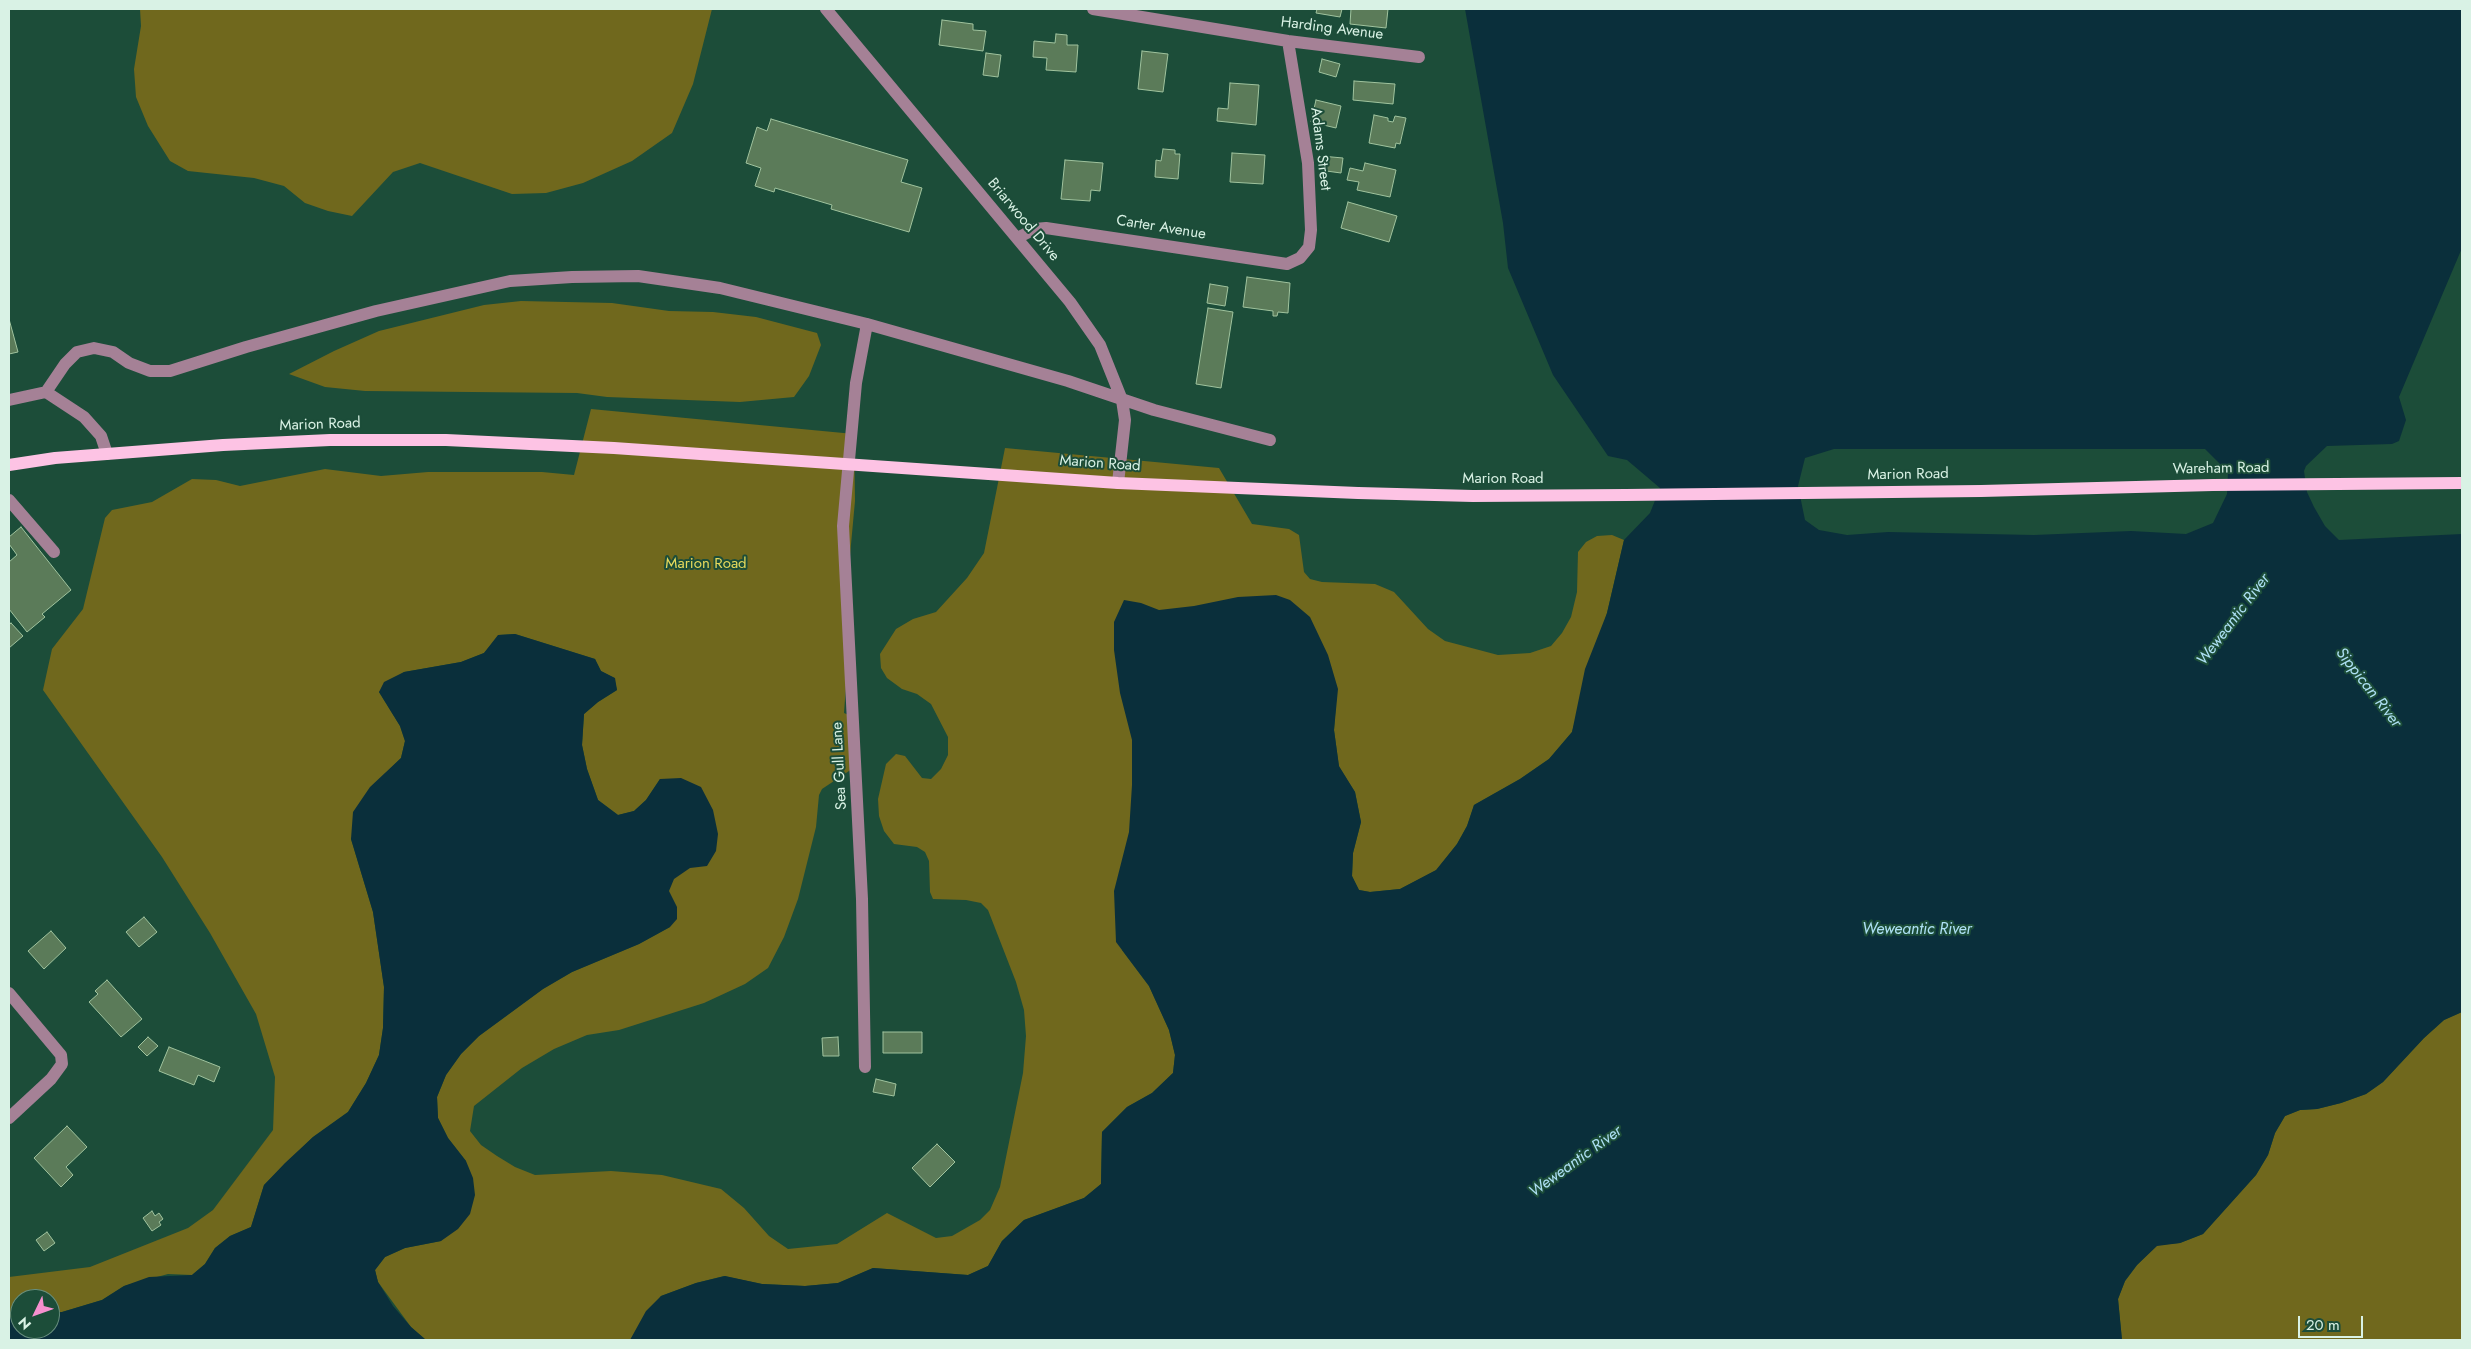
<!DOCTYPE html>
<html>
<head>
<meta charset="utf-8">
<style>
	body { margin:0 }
	#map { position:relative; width:2471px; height:1349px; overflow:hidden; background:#1c4d39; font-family:Jost,sans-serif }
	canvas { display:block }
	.frame { position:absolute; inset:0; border:10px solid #d9f2e5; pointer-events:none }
	.north { position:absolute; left:10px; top:1289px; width:50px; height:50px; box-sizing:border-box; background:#1c4d39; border:1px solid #688f7e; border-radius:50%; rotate:228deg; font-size:14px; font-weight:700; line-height:20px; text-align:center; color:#d9f2e5 }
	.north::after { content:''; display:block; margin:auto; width:18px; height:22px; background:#f690cf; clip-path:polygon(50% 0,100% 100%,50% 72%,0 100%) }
	.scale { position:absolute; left:2298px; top:1316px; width:65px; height:22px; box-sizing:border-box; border:2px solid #d9f2e5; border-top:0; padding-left:6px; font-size:15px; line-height:18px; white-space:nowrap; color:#d9f2e5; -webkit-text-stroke:4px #1c4d39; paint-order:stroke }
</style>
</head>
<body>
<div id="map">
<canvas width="2471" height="1349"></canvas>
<div class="frame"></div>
<div class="north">N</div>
<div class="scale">20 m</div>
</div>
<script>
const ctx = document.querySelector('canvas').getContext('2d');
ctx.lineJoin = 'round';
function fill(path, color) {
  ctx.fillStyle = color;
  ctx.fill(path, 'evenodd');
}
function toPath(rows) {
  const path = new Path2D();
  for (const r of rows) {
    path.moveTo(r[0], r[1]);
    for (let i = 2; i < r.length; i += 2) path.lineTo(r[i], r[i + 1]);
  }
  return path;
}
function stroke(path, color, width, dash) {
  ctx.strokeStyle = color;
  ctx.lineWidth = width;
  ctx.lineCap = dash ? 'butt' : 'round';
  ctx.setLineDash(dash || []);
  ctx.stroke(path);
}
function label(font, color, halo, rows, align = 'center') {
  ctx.font = font + ' Jost,sans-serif';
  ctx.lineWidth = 4;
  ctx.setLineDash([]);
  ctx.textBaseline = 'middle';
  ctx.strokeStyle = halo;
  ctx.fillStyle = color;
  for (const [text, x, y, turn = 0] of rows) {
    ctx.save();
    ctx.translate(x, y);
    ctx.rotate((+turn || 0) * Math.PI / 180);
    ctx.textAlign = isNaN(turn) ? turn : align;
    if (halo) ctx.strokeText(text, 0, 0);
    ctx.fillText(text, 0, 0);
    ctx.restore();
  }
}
const green = toPath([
	[140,9,712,9,693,84,672,133,632,161,583,183,546,193,512,194,420,163,393,172,352,216,328,211,305,203,284,186,254,178,188,171,170,161,148,126,136,97,134,69,141,26],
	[521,301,612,303,669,311,713,312,756,317,817,333,821,345,809,376,794,397,740,402,607,397,577,393,365,391,325,387,289,374,334,351,379,331,484,305],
	[591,409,854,434,855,501,849,566,848,658,844,713,851,716,858,765,822,789,819,795,816,827,798,899,784,937,768,968,745,984,704,1003,619,1030,587,1035,554,1049,522,1068,474,1106,470,1131,481,1145,497,1156,515,1167,535,1175,611,1171,662,1175,721,1189,744,1208,769,1236,788,1249,837,1244,887,1213,936,1238,952,1236,980,1220,990,1210,1000,1187,1023,1073,1026,1036,1024,1010,1016,982,988,910,981,903,966,900,933,899,930,892,929,861,925,852,917,847,894,844,884,831,879,816,878,799,886,764,896,754,905,756,922,778,931,779,941,769,948,755,948,737,931,704,917,694,902,689,887,678,881,668,880,654,896,629,913,619,936,612,967,578,984,553,1005,448,1219,468,1252,524,1289,529,1299,535,1304,572,1310,579,1322,582,1375,584,1394,592,1428,629,1445,641,1498,655,1530,653,1551,646,1562,633,1571,617,1577,592,1578,552,1586,542,1597,536,1612,535,1624,540,1607,613,1572,732,1549,759,1520,779,1474,805,1467,826,1457,844,1437,870,1400,889,1370,892,1359,890,1352,876,1353,853,1361,822,1355,792,1339,767,1334,730,1337,689,1122,950,1149,986,1169,1030,1175,1055,1173,1073,1152,1093,1127,1107,1102,1132,1101,1184,1084,1198,1024,1220,1002,1241,988,1266,968,1275,873,1268,838,1283,805,1286,762,1284,724,1276,696,1283,661,1296,630,1340,426,1340,411,1327,378,1282,375,1270,385,1257,405,1248,441,1241,466,1161,448,1138,438,1118,437,1097,446,1075,461,1054,479,1036,543,989,572,972,639,944,670,927,659,883,660,779,646,800,634,811,618,815,598,800,587,769,582,745,584,714,598,702,617,690,614,678,601,671,595,659,515,634,499,635,484,653,461,662,404,672,379,692,400,726,405,741,401,758,387,772,351,839,373,912,384,987,383,1028,379,1055,366,1083,348,1112,313,1137,264,1185,251,1227,230,1236,215,1248,205,1264,192,1275,168,1274,124,1286,102,1300,62,1312,50,1313,50,1299,20,1299,20,1316,9,1317,9,1277,90,1267,188,1228,213,1210,273,1130,275,1077,256,1014,210,933,162,857,43,690,52,649,83,609,105,518,112,510,152,502,192,479,216,480,240,486,325,469,381,476,428,472,542,472,574,475],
	[2462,1012,2462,1340,2122,1340,2118,1299,2125,1281,2137,1265,2157,1245,2180,1243,2203,1234,2256,1175,2268,1155,2275,1133,2285,1116,2300,1110,2317,1109,2341,1103,2366,1094,2383,1082,2424,1038,2444,1020]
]);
const water = toPath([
	[1465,9,2462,9,2462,248,2399,397,2406,420,2399,441,2392,444,2327,446,2306,466,2304,471,2307,492,2314,507,2325,526,2339,540,2462,534,2462,1012,2444,1020,2424,1038,2383,1082,2366,1094,2341,1103,2317,1109,2300,1110,2285,1116,2275,1133,2268,1155,2256,1175,2203,1234,2180,1243,2157,1246,2137,1265,2125,1281,2118,1299,2122,1340,630,1340,646,1311,661,1296,696,1283,725,1276,762,1284,805,1286,838,1283,873,1268,968,1275,988,1266,1002,1241,1024,1220,1084,1198,1101,1184,1102,1132,1127,1107,1152,1093,1173,1073,1175,1055,1169,1030,1149,986,1116,942,1114,891,1129,832,1132,785,1132,740,1120,693,1114,650,1114,622,1124,600,1141,603,1159,610,1194,606,1238,597,1276,595,1290,600,1310,617,1328,655,1338,689,1334,730,1339,766,1355,792,1361,822,1353,853,1352,876,1359,890,1370,892,1400,889,1436,870,1457,844,1467,826,1474,805,1520,779,1549,759,1572,732,1585,669,1607,613,1624,540,1650,513,1660,488,1627,460,1608,456,1553,375,1508,268,1503,223],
	[1834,449,2205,449,2228,472,2227,494,2213,523,2186,534,2131,531,2034,535,1888,532,1847,535,1819,530,1805,520,1798,486,1805,458],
	[515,634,595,659,601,671,615,678,617,690,598,702,584,714,582,745,587,769,598,800,618,815,634,811,646,800,660,779,681,778,701,787,713,810,718,834,716,851,707,866,690,868,674,879,669,891,677,907,677,919,670,927,639,944,572,972,543,989,479,1036,461,1054,446,1075,437,1097,438,1118,448,1138,466,1161,473,1178,475,1195,470,1214,458,1229,441,1241,405,1248,385,1257,375,1270,378,1282,393,1306,411,1327,426,1340,9,1340,9,1317,20,1316,20,1329,50,1329,50,1313,62,1312,102,1300,124,1286,149,1277,192,1275,205,1264,215,1248,230,1236,251,1227,264,1185,285,1163,313,1137,348,1112,366,1083,379,1055,383,1028,384,987,373,912,351,839,353,812,370,787,401,758,405,741,400,726,379,692,384,682,404,672,461,662,484,653,498,635]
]);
const building = toPath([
	[1317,9,1342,9,1340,17,1316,13,1317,9],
	[1351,9,1388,9,1386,28,1350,24,1351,9],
	[942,20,973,24,973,30,986,31,983,51,939,45,942,20],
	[1056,34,1067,35,1067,45,1078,45,1076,72,1046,70,1047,58,1033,57,1034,41,1055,43,1056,34],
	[1142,51,1168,54,1163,92,1138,89,1142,51],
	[986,53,1001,55,998,77,983,75,986,53],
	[1322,59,1340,64,1336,77,1319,72,1322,59],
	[1354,81,1395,84,1393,104,1353,100,1354,81],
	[1230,83,1259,85,1256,125,1217,121,1218,108,1228,109,1230,83],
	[1316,100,1341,106,1336,128,1311,122,1316,100],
	[1374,115,1388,118,1388,121,1393,122,1395,116,1406,118,1400,144,1396,143,1395,148,1369,143,1374,115],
	[771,119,908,160,901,182,922,188,909,232,831,209,832,205,775,188,774,192,755,186,761,168,746,163,757,127,767,131,771,119],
	[1163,149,1175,150,1175,154,1180,154,1178,179,1155,177,1156,160,1161,161,1163,149],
	[1232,153,1265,155,1263,184,1230,182,1232,153],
	[1321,156,1343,158,1341,173,1319,170,1321,156],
	[1065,160,1103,163,1100,191,1091,190,1090,201,1061,199,1065,160],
	[1365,163,1396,170,1390,197,1357,190,1359,182,1347,180,1350,168,1363,171,1365,163],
	[1348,202,1397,216,1389,242,1341,228,1348,202],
	[1247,277,1290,283,1288,313,1278,312,1277,316,1273,316,1273,311,1243,307,1247,277],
	[1210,284,1228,287,1225,306,1207,303,1210,284],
	[1208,308,1233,312,1221,388,1196,384,1208,308],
	[9,319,18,352,9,354,9,319],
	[21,527,71,590,42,614,45,617,27,632,9,609,9,562,17,555,9,544,9,537,21,527],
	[11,623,23,636,9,648,9,625,11,623],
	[144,917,157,932,139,947,126,932,144,917],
	[51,931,66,948,44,969,28,951,51,931],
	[107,980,142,1019,121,1037,89,1002,98,994,95,991,107,980],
	[883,1032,922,1032,922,1053,883,1053,883,1032],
	[148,1037,158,1046,147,1056,138,1047,148,1037],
	[838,1037,839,1056,823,1056,822,1038,838,1037],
	[169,1047,220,1067,214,1082,198,1075,194,1085,159,1071,169,1047],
	[876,1079,896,1084,894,1096,873,1092,876,1079],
	[67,1126,87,1147,66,1167,73,1175,61,1187,34,1158,67,1126],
	[937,1144,955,1162,930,1187,912,1168,937,1144],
	[152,1211,155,1216,159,1213,163,1219,159,1222,161,1225,152,1231,143,1218,152,1211],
	[47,1232,55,1243,44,1251,36,1240,47,1232]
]);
const minor = toPath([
	[826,9,1070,302,1100,345,1122,400,1125,420,1118,483],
	[1093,9,1288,41,1419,57],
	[1017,238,1035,229,1046,228,1287,264,1300,258,1309,247,1311,230,1308,163,1288,41],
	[9,400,46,392],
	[107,454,101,436,84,417,46,392,65,364,77,352,94,348,113,352,129,363,150,371,170,371,246,347,376,311,510,281,572,277,638,276,720,288,867,324],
	[9,500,54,552],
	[9,993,61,1055,62,1064,51,1079,9,1118],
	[865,1067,862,899,843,526,856,383,867,324,1068,381,1154,410,1270,440]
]);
const major = toPath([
	[9,465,55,458,223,445,330,440,446,440,614,448,1118,483,1358,493,1473,496,1626,495,1981,491,2213,485,2462,483]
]);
const streetNames = [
	["Harding Avenue",1332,29,7],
	["Adams Street",1320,149,83],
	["Briarwood Drive",1023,220,50],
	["Carter Avenue",1161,228,9],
	["Marion Road",320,425,-2],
	["Marion Road",1100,464,4],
	["Wareham Road",2221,469,-1],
	["Marion Road",1908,475,-1],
	["Marion Road",1503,479],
	["Sea Gull Lane",840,766,-93]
];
const parkNames = [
	["Marion Road",706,564]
];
const waterNames = [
	["Weweantic River",2234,620,-53],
	["Sippican River",2368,688,52],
	["Weweantic River",1917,930],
	["Weweantic River",1576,1162,-36]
];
fill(green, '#70681d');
fill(water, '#0a2f3b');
fill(building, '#5b7b59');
stroke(building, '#a0c39e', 1);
stroke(minor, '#a58196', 12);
stroke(major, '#fdc3e4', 12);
label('15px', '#d9f2e5', '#1c4d39', streetNames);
label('15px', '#e7da5c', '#1c4d39', parkNames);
label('italic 16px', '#aee0f4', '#1c4d39', waterNames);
</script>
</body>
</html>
